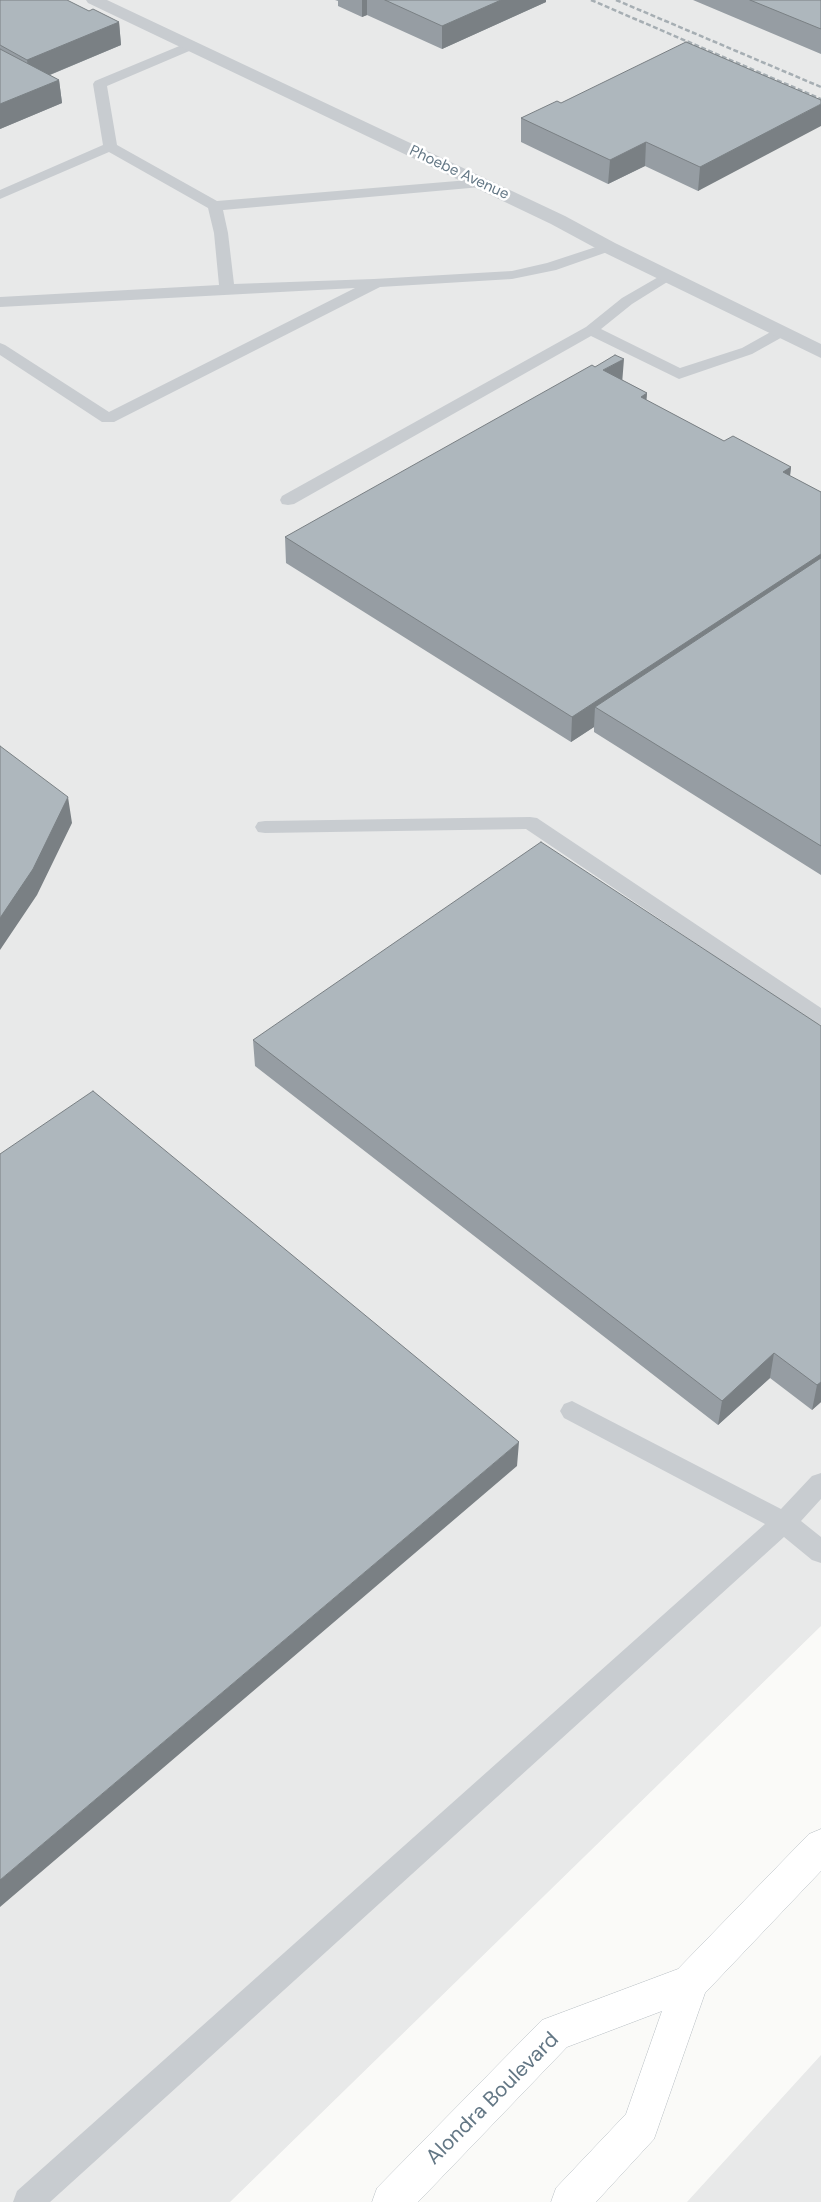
<!DOCTYPE html>
<html>
<head>
<meta charset="utf-8">
<style>
	body { margin:0 }
	canvas { display:block; background:#fafaf8 }
</style>
</head>
<body>
<canvas width="821" height="2202"></canvas>
<script>
const ctx = document.querySelector('canvas').getContext('2d');
ctx.lineJoin = 'round';
function fill(path, color) {
  ctx.fillStyle = color;
  ctx.fill(path, 'evenodd');
}
function toPath(rows) {
  const path = new Path2D();
  for (const r of rows) {
    path.moveTo(r[0], r[1]);
    for (let i = 2; i < r.length; i += 2) path.lineTo(r[i], r[i + 1]);
  }
  return path;
}
function stroke(path, color, width, dash) {
  ctx.strokeStyle = color;
  ctx.lineWidth = width;
  ctx.lineCap = dash ? 'butt' : 'round';
  ctx.setLineDash(dash || []);
  ctx.stroke(path);
}
function label(font, color, halo, rows, align = 'center') {
  ctx.font = font + ' "DM Sans",sans-serif';
  ctx.lineWidth = 5;
  ctx.setLineDash([]);
  ctx.textBaseline = 'middle';
  ctx.strokeStyle = halo;
  ctx.fillStyle = color;
  for (const [text, x, y, turn = 0] of rows) {
    ctx.save();
    ctx.translate(x, y);
    ctx.rotate((+turn || 0) * Math.PI / 180);
    ctx.textAlign = isNaN(turn) ? turn : align;
    if (halo) ctx.strokeText(text, 0, 0);
    ctx.fillText(text, 0, 0);
    ctx.restore();
  }
}
const built = toPath([
	[0,0,821,0,821,1626,230,2202,0,2202],
	[821,2055,821,2202,687,2202]
]);
const lane = toPath([
	[189,42,194,43,196,46,194,49,107,86,117,145,217,201,481,179,488,183,481,187,223,210,228,233,234,284,374,279,512,271,547,263,608,243,613,244,615,247,613,250,556,270,512,279,380,287,114,422,102,422,0,355,0,343,5,345,109,412,355,288,0,307,0,297,219,285,214,233,208,208,109,152,0,199,0,190,103,145,93,84,95,81,189,42],
	[667,272,672,273,674,276,672,279,632,304,601,329,680,368,742,348,776,329,786,329,789,332,786,335,752,354,679,379,591,336,294,504,288,505,282,504,280,500,282,496,586,327,622,298,667,272],
	[530,817,537,818,821,1008,821,1025,814,1023,526,829,265,833,258,832,255,827,258,822,265,821,530,817],
	[572,1401,781,1509,812,1476,821,1473,821,1499,801,1521,821,1537,821,1563,812,1560,784,1537,50,2202,13,2202,17,2191,765,1524,564,1418,560,1411,564,1404,572,1401]
]);
const street = toPath([
	[86,0,107,0,565,216,615,243,821,344,821,358,601,251,551,224,88,3,86,0]
]);
const secondary = toPath([
	[821,1829,821,1871,705,1993,654,2139,596,2202,551,2202,556,2188,626,2114,662,2011,567,2047,418,2202,372,2202,377,2188,542,2020,678,1969,809,1834,821,1829]
]);
const rail = toPath([
	[591,0,821,99],
	[616,0,821,87]
]);
const wall = toPath([
	[0,0,89,11,119,22,121,45,50,75,59,80,62,103,0,129],
	[335,0,546,0,546,2,442,49,367,15,362,17,338,6,338,1],
	[693,0,821,0,821,54],
	[821,100,698,191,645,166,608,184,521,142,521,118,561,103],
	[622,380,647,393,646,400,724,441,791,467,790,476,821,492,821,875,594,732,594,727,571,742,286,563,285,537],
	[821,1026,821,1402,812,1410,770,1378,718,1425,255,1066,253,1040]
]);
const shadedWall = toPath([
	[362,0,367,0,367,15,362,17],
	[501,0,546,0,546,2,442,49,442,26],
	[119,22,121,45,30,83,27,60],
	[59,80,62,103,0,129,0,104],
	[821,104,821,126,698,191,700,167],
	[646,142,645,166,608,184,610,160],
	[624,359,622,384,603,370],
	[647,393,645,418,641,397],
	[791,467,788,492,783,472],
	[821,554,821,577,595,707,594,727,571,742,572,717],
	[68,797,72,823,37,895,0,950,0,918],
	[774,1353,770,1378,718,1425,722,1401],
	[821,1382,821,1402,812,1410,817,1385],
	[519,1442,517,1466,0,1907,0,1880]
]);
const building = toPath([
	[0,0,67,0,89,11,93,9,119,22,27,60,0,45,0,0],
	[385,0,501,0,442,26,385,0],
	[750,0,821,0,821,29,750,0],
	[686,42,821,100,821,104,700,167,646,142,610,160,521,118,557,101,561,103,686,42],
	[0,49,59,80,0,104,0,49],
	[615,355,624,359,603,370,647,393,641,397,724,441,733,436,791,467,783,472,821,492,821,554,572,717,285,537,592,365,595,367,615,355],
	[821,558,821,846,595,707,821,558],
	[0,746,68,797,33,869,0,918,0,746],
	[541,842,821,1026,821,1382,817,1385,774,1353,722,1401,253,1040,541,842],
	[93,1091,519,1442,0,1880,0,1154,93,1091]
]);
const farStreetnames = [
	["Phoebe Avenue",459,173,25]
];
const nearStreetnames = [
	["Alondra Boulevard",493,2099,-45]
];
fill(built, '#e8e9e9');
stroke(secondary, '#b7bec3', 1);
fill(lane, '#c8ccd0');
fill(street, '#c8ccd0');
fill(secondary, '#fff');
stroke(rail, '#a6aeb3', 2.5, [5, 2.5]);
fill(wall, '#969da3');
fill(shadedWall, '#7a8084');
fill(building, '#aeb7bd');
stroke(building, '#7a8084', 1);
label('15px', '#637785', '#fff', farStreetnames);
label('21px', '#637785', '#fff', nearStreetnames);
</script>
</body>
</html>
